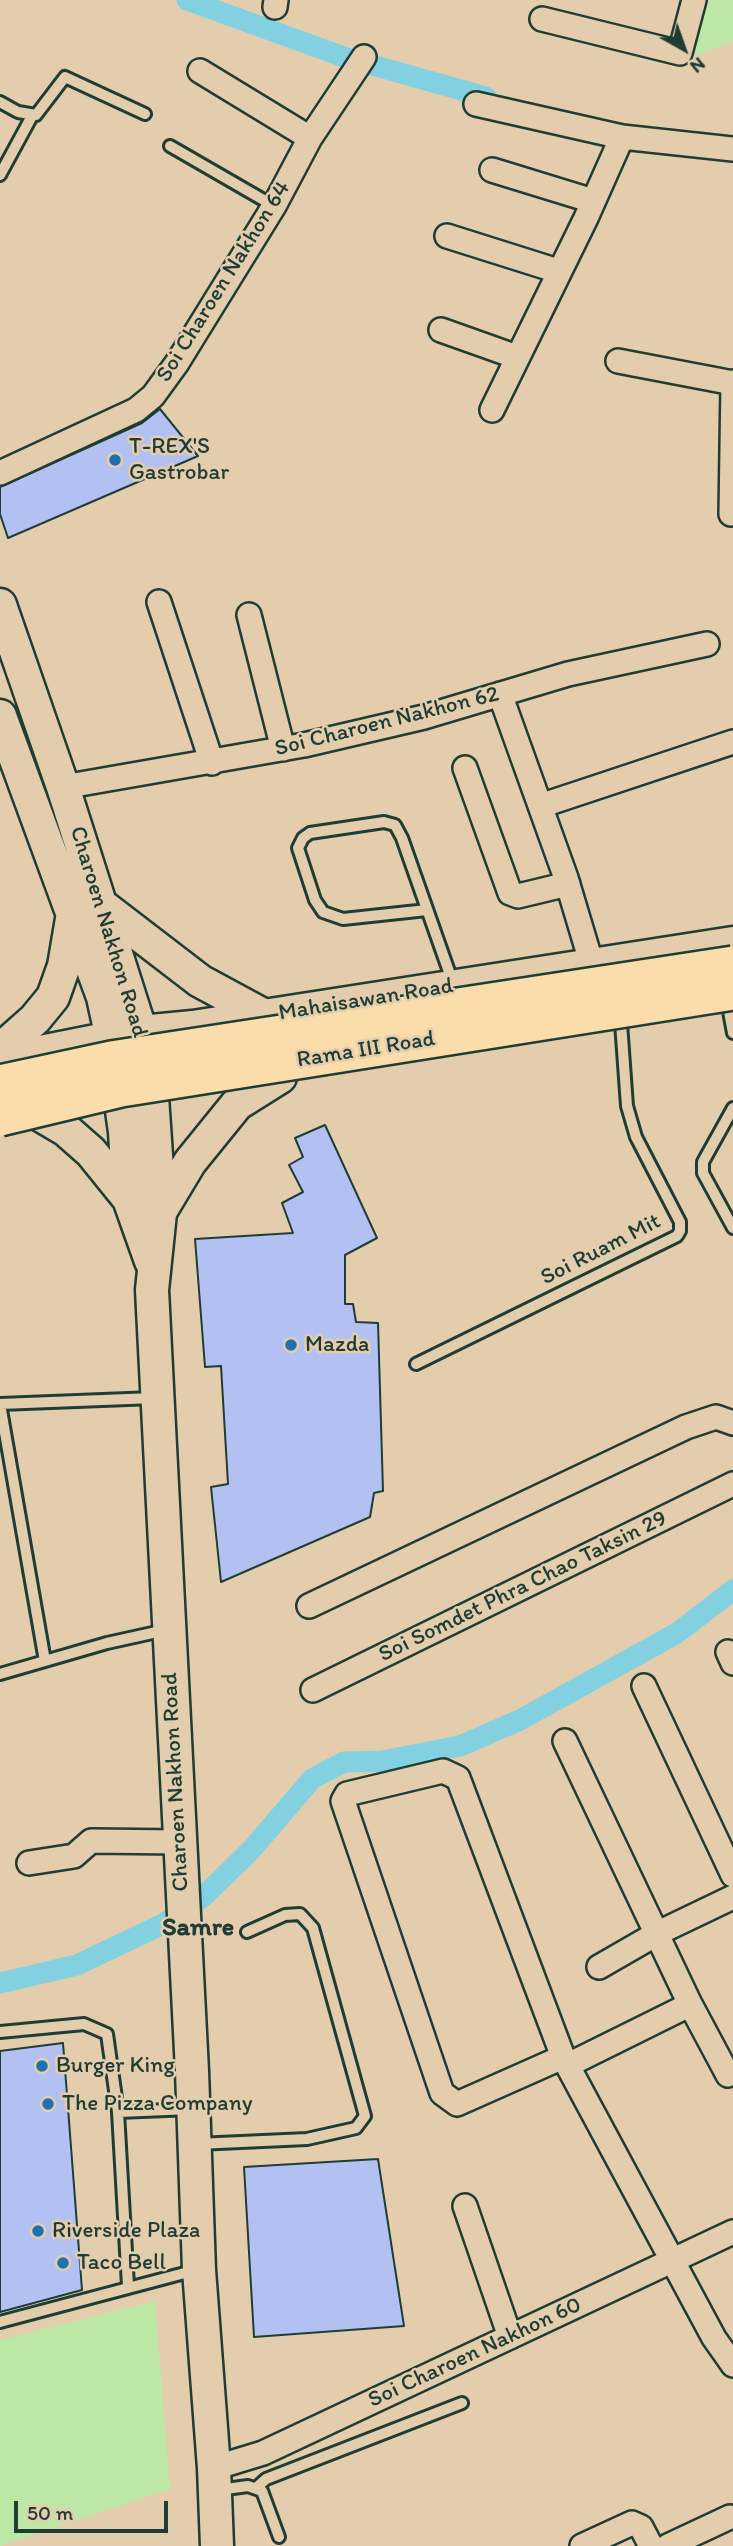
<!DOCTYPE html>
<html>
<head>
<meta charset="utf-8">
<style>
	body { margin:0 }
	#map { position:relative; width:733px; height:2546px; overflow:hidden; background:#e3cdad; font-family:Itim,sans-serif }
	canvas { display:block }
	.north { position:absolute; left:649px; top:14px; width:70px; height:70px; -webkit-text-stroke:5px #e3cdad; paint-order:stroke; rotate:140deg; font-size:19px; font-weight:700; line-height:28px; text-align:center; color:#1f3d34 }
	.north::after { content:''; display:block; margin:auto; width:24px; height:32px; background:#1f3d34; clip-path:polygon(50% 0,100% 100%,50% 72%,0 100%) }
	.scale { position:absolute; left:14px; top:2501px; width:154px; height:32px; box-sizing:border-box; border:4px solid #1f3d34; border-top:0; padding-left:9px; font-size:21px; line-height:24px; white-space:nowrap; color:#1f3d34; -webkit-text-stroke:5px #e3cdad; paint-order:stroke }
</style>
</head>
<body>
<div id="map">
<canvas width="733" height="2546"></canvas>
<div class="north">N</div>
<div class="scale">50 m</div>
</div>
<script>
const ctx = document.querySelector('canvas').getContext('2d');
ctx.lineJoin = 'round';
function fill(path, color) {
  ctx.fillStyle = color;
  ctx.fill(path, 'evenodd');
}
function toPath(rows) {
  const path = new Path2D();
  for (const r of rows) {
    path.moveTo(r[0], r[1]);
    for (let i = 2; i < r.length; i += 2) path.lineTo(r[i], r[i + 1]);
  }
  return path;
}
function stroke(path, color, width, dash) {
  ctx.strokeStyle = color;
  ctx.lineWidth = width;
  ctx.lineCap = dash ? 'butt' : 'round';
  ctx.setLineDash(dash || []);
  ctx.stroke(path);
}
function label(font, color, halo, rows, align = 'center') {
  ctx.font = font + ' Itim,sans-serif';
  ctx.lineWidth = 5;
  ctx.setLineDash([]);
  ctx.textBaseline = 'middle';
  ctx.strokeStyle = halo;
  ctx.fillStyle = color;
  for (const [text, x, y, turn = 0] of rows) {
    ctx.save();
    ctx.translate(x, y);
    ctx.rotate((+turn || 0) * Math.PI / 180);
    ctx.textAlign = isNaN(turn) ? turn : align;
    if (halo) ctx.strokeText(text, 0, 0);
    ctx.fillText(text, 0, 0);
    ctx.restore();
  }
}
const green = toPath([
	[707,0,733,0,733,41,690,58],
	[155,2301,170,2489,0,2546,0,2340]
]);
const canal = toPath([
	[187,0,344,57,486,97],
	[0,1983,77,1965,165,1923,203,1897,252,1849,312,1779,344,1762,382,1761,460,1746,520,1720,677,1633,733,1590]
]);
const building = toPath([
	[160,409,198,456,8,538,0,514,0,487,142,423,160,409],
	[325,1125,377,1238,345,1255,345,1304,353,1304,356,1322,378,1323,383,1491,374,1493,370,1517,221,1582,211,1487,228,1484,221,1366,205,1367,195,1239,293,1233,282,1203,303,1192,289,1165,303,1157,295,1138,325,1125],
	[63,2043,82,2290,0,2312,0,2051,63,2043],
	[378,2159,404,2326,254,2337,244,2167,378,2159]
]);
const lane = toPath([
	[0,102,18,112,36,115,65,77,145,114],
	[170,146,274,206],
	[0,175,32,116],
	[427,910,343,919,323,912,315,900,298,848,303,838,310,833,384,822,395,825,402,838,453,983],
	[728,1006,733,1033],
	[733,1108,703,1162,703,1173,733,1228],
	[416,1364,677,1236,680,1231,680,1222,636,1137,627,1106,621,1023],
	[45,1661,0,1404,154,1398],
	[0,1674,107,1643,166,1630],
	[0,2032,84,2024,107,2034,118,2112,128,2286],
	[118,2112,192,2109],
	[197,2144,307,2139,356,2128,365,2116,313,1928,300,1914,285,1915,247,1932],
	[0,2322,196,2270],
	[256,2488,266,2479,462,2403],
	[218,2490,248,2486,262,2491,279,2537]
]);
const street = toPath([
	[275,7,276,0],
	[542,19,680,53,694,0],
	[200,71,310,138],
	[476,104,622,137,733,149],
	[492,170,593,201],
	[447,236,558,271],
	[441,330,517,357],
	[618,361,733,383],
	[492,410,586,218,622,137],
	[0,473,136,410,153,396,177,363,274,206,310,138,364,57],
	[731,514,733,382],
	[159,602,212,763],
	[249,615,283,749],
	[500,694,566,878,592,965],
	[465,768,510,893,518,896,568,884],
	[63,787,304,745,424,717,568,674,707,644],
	[540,806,733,742],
	[309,1606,686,1427,716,1417,733,1423],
	[728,1652,733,1663],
	[644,1686,733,1875],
	[313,1690,733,1484],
	[565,1741,689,2002,728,2075],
	[29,1863,74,1856,91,1841,180,1842],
	[599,1967,658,1933,733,1897],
	[563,2057,457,2104,442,2093,343,1801,347,1794,443,1771,458,1778,563,2057,714,2338,733,2365],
	[568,2065,685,2007,689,2002],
	[465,2206,510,2337],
	[214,2468,263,2453,733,2232],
	[582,2546,632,2523,641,2527,651,2546],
	[668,2546,730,2517]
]);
const secondary = toPath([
	[0,605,63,787,141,1032,152,1097,160,1213,152,1290,192,2071,199,2270,214,2468,217,2546],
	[0,716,103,997,112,1038,125,1132,129,1199,151,1261],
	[101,905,200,981,263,1015],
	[0,1050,35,1019,53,997,64,966,72,919],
	[0,1060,141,1032,193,1027,733,943],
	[27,1107,66,1130,91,1152,129,1199],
	[160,1212,190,1162,237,1104,280,1077]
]);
const primaryBridge = toPath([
	[0,1083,111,1059,733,964],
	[0,1118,121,1089,733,992]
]);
const markers = [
	[115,460,7,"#1f6fb2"],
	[291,1345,7,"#1f6fb2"],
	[42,2066,7,"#1f6fb2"],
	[48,2104,7,"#1f6fb2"],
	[38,2231,7,"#1f6fb2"],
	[63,2263,7,"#1f6fb2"]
];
const streetNames = [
	["Soi Charoen Nakhon 64",224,282,-58],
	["Soi Charoen Nakhon 62",387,722,-14],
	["Charoen Nakhon Road",108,932,73],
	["Mahaisawan Road",366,1000,-9],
	["Rama III Road",366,1050,-9],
	["Soi Ruam Mit",601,1250,-27],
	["Soi Somdet Phra Chao Taksin 29",523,1587,-26],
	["Charoen Nakhon Road",176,1782,-93],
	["Soi Charoen Nakhon 60",475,2353,-25]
];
const poiNames = [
	["T-REX'S",129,447],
	["Gastrobar",129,473],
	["Mazda",305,1345],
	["Burger King",56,2066],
	["The Pizza Company",62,2104],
	["Riverside Plaza",52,2231],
	["Taco Bell",77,2263]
];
const quarterNames = [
	["Samre",198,1928]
];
fill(green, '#bde7a4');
stroke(canal, '#83d0e1', 21);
fill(building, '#b2c1f1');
stroke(building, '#1f3d34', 2);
stroke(lane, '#1f3d34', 16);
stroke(street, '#1f3d34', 28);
stroke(secondary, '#1f3d34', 37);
stroke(lane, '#e3cdad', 10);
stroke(street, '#e3cdad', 23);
stroke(secondary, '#e3cdad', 32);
stroke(primaryBridge, '#1f3d34', 40, []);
stroke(primaryBridge, '#fbddab', 35);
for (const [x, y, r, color] of markers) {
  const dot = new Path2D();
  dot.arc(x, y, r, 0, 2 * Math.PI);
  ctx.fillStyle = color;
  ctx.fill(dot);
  stroke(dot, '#e3cdad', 2.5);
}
label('23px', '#1f3d34', '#e3cdad', streetNames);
label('23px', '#1f3d34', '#e3cdad', poiNames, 'left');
label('bold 26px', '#1f3d34', '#e3cdad', quarterNames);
</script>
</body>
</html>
